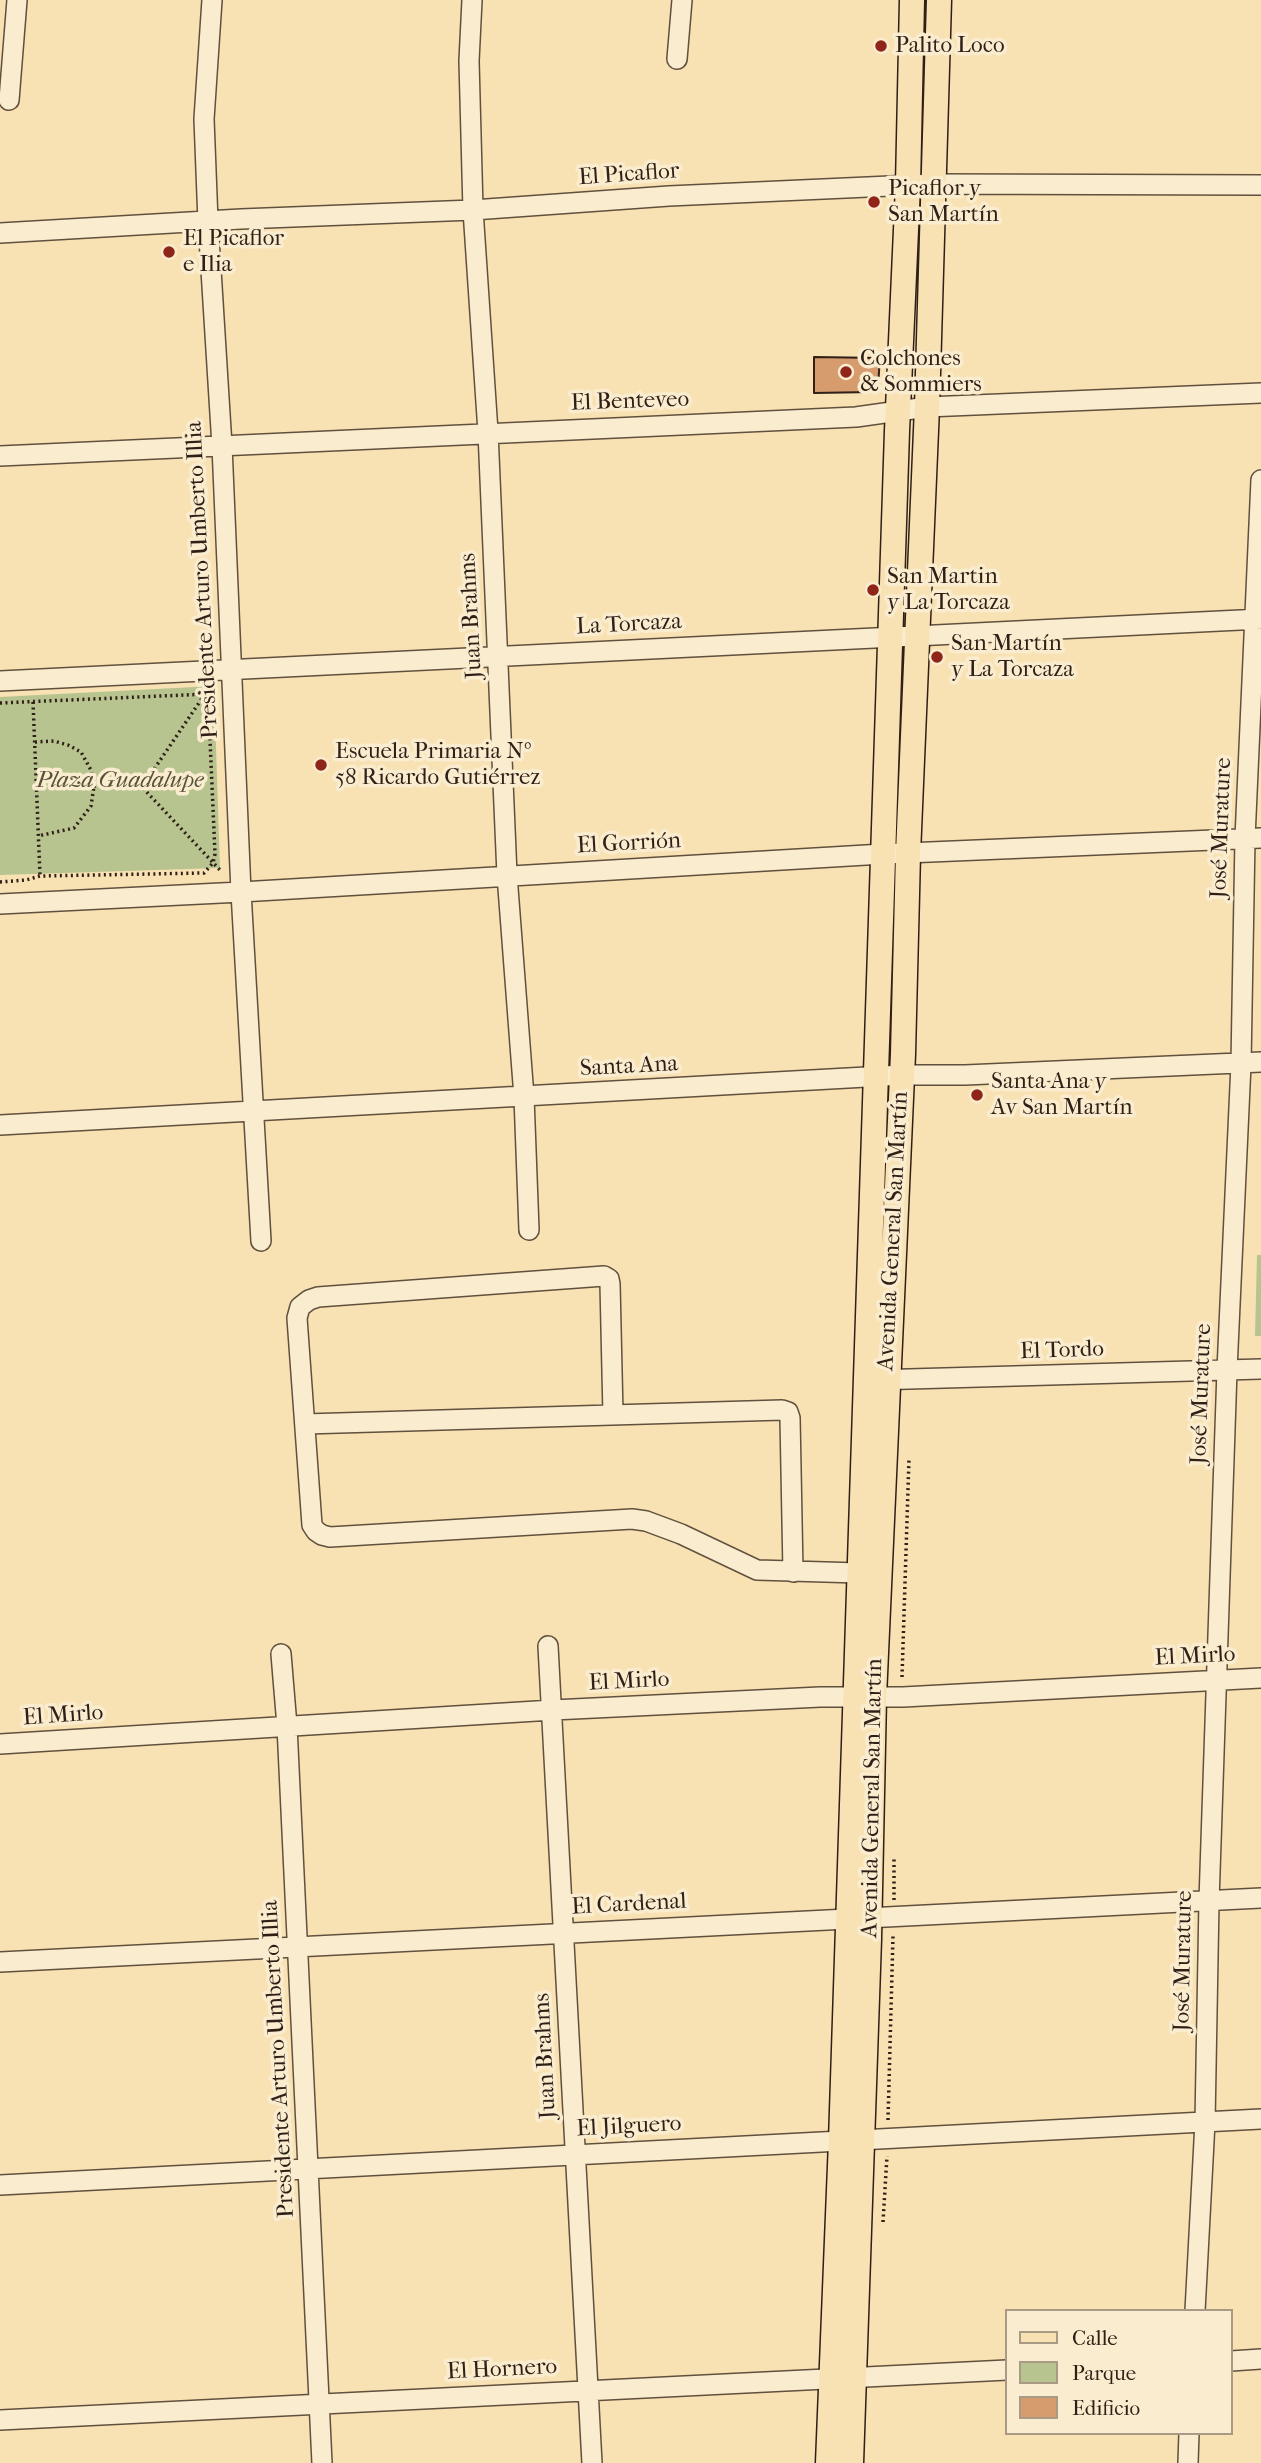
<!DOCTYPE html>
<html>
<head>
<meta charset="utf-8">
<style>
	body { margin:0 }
	#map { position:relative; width:1261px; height:2463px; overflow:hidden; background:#f8e1b3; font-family:"IM FELL French Canon",serif }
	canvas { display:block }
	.legend { position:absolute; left:1005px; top:2309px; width:228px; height:126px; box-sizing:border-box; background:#faecce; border:2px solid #a99a85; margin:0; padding:9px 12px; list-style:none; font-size:21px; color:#2f1f17 }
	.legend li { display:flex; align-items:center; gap:14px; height:35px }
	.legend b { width:35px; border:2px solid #a99a85 }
</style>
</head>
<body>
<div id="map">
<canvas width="1261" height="2463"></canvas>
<ul class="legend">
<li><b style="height:9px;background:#f8e1b3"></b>Calle</li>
<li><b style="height:19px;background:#b8c490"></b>Parque</li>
<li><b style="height:19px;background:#d69c6d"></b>Edificio</li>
</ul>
</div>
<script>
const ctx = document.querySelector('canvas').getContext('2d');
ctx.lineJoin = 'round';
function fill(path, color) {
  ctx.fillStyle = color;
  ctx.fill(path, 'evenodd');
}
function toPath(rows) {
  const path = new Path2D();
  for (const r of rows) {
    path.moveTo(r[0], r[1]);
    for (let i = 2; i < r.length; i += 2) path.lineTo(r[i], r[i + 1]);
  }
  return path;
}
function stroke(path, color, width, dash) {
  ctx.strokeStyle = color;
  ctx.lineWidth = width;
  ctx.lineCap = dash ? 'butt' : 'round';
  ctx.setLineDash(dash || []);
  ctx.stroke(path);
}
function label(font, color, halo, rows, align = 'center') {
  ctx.font = font + ' "IM FELL French Canon",serif';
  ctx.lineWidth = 7;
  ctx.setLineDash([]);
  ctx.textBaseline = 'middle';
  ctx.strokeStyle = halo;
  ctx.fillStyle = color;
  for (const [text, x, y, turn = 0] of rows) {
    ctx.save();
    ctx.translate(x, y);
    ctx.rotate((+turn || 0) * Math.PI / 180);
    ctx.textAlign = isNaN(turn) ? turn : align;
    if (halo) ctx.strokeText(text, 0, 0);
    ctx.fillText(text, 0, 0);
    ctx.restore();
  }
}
const green = toPath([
	[214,686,220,868,0,875,0,697],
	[1257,1255,1261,1255,1261,1336,1255,1336]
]);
const building = toPath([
	[814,357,880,358,878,386,873,392,814,393,814,357]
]);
const path = toPath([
	[33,702,40,876],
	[0,703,208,694],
	[35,742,54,741,68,745,81,752,92,772,94,786,91,806,74,828,38,836],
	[94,786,142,787,220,870],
	[142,787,205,694],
	[0,882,26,880,40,876,204,873,213,863,215,854,208,694],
	[902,1677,909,1458],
	[894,1900,894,1859],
	[888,2120,893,1936],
	[883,2222,887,2156]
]);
const minor = toPath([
	[212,0,204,119,208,222,222,446,241,892,261,1241],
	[472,0,469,61,473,210,488,432,507,875,524,1097,529,1230],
	[677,59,682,0],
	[9,100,17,0],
	[0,233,241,219,473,210,669,196,934,184,1261,185],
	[0,456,856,417,927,407,1261,393],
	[0,681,1261,619],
	[0,904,241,892,883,854,1261,838],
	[0,1125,902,1075,965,1075,1261,1062],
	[874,1380,1261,1369],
	[613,1415,610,1284,609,1279,604,1276,318,1297,309,1300,300,1307,297,1318,312,1525,316,1531,322,1535,330,1537,632,1519,646,1521,681,1534,757,1570,859,1573],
	[305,1424,782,1410,788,1412,790,1418,793,1572],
	[548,1646,592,2463],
	[281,1654,287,1726,322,2463],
	[0,1744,553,1710,820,1697,903,1697,1261,1678],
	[0,1962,1261,1898],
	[0,2185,1261,2119],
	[1195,2311,1205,2122,1209,1901,1227,1370,1241,1064,1245,838,1261,480],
	[1231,2361,1261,2359],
	[0,2420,1007,2370],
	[1188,2463,1189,2433]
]);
const major = toPath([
	[828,2463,841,2141,897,431,908,185,912,0],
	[851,2463,869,1939,874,1697,903,1054,908,854,927,407,939,0]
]);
const markers = [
	[881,46,7,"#8f2418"],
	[874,202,7,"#8f2418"],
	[169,252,7,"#8f2418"],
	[846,372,7,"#8f2418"],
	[873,590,7,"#8f2418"],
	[937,657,7,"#8f2418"],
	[321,765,7,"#8f2418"],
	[977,1095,7,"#8f2418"]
];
const poiNames = [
	["Palito Loco",895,46],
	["Picaflor y",888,189],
	["San Martín",888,215],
	["El Picaflor",183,239],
	["e Ilia",183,265],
	["Colchones",860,359],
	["& Sommiers",860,385],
	["San Martin",887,577],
	["y La Torcaza",887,603],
	["San Martín",951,644],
	["y La Torcaza",951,670],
	["Escuela Primaria Nº",335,752],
	["58 Ricardo Gutiérrez",335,778],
	["Santa Ana y",991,1082],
	["Av San Martín",991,1108]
];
const streetNames = [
	["El Picaflor",629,175,-4],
	["El Benteveo",630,402,-2],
	["Presidente Arturo Umberto Illia",203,580,-93],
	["Juan Brahms",472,616,-93],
	["La Torcaza",629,625,-3],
	["José Murature",1222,828,-88],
	["El Gorrión",629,844,-3],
	["Santa Ana",629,1067,-3],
	["Avenida General San Martín",894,1231,-87],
	["El Tordo",1062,1351,-2],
	["José Murature",1202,1394,-88],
	["El Mirlo",1195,1657,-3],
	["El Mirlo",629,1682,-3],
	["El Mirlo",63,1716,-4],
	["Avenida General San Martín",873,1798,-89],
	["El Cardenal",629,1905,-3],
	["José Murature",1184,1961,-89],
	["Juan Brahms",546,2056,-93],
	["Presidente Arturo Umberto Illia",279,2059,-93],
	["El Jilguero",629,2127,-3],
	["El Hornero",502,2370,-3]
];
const parkNames = [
	["Plaza Guadalupe",120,781]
];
fill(green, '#b8c490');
fill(building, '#d69c6d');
stroke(building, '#2f1f17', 2);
stroke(minor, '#61503e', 22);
stroke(major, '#2f1f17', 27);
stroke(path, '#2f1f17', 3.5, [2, 3.5]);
stroke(minor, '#faecce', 19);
stroke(major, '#f8e1b3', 24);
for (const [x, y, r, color] of markers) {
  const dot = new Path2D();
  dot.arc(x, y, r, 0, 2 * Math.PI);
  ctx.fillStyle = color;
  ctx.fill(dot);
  stroke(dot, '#faecce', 2.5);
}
label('23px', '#2f1f17', '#faecce', poiNames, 'left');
label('23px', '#2f1f17', '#faecce', streetNames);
label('italic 23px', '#58513b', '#faecce', parkNames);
</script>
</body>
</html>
